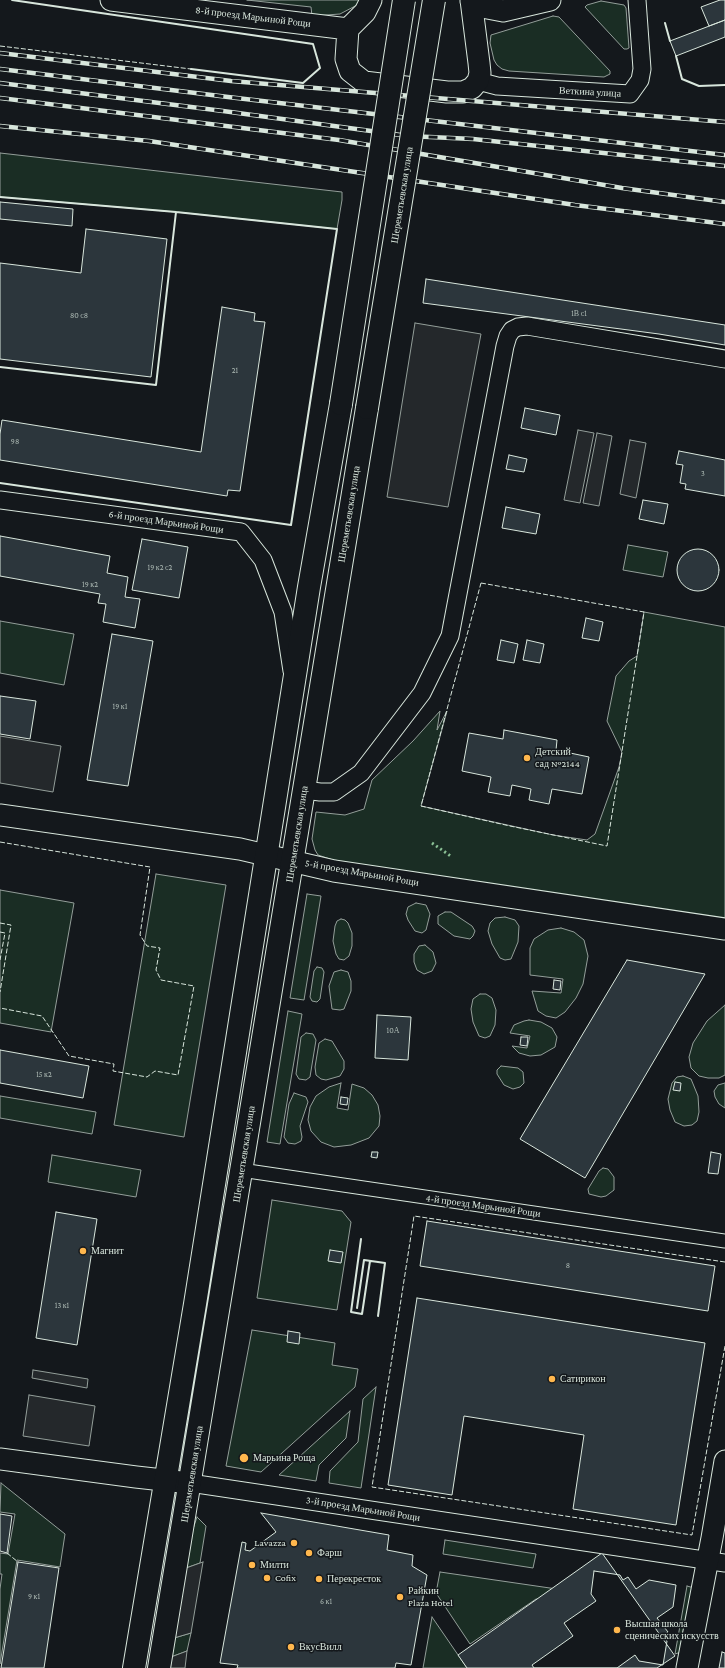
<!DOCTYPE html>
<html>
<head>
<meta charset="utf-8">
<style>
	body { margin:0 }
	canvas { display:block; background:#14181c }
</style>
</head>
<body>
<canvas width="725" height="1668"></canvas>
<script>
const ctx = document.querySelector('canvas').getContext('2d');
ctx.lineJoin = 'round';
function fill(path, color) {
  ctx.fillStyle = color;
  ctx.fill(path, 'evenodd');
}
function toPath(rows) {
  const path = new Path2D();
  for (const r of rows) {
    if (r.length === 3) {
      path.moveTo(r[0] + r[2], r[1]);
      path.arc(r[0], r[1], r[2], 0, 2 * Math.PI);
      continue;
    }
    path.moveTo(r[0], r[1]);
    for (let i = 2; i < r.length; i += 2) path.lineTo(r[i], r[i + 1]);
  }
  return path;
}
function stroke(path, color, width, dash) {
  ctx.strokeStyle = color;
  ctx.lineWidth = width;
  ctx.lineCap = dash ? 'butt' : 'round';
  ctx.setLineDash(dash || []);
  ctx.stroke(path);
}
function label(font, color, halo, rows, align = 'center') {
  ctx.font = font + ' "Crimson Pro",serif';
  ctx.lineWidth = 3;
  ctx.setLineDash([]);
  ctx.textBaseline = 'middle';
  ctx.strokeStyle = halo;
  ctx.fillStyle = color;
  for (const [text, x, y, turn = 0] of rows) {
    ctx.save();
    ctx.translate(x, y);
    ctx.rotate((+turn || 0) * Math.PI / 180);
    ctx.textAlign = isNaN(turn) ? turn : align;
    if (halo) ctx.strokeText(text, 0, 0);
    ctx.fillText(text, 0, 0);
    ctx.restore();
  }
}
const green = toPath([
	[247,0,361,0,359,4,340,14,312,16,311,7,247,0],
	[601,1,624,5,626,8,629,48,627,49,624,49,585,7,587,5,601,1],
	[553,16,559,17,610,71,610,74,604,77,509,71,502,69,497,65,494,60,490,43,491,35,553,16],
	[0,153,342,192,342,200,337,229,176,212,0,197,0,153],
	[628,545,668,552,663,577,623,570,628,545],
	[644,612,725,627,725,921,336,861,318,855,315,850,312,839,316,812,345,815,364,809,372,780,413,741,440,711,437,730,447,711,421,806,553,835,587,840,595,834,619,767,622,753,621,750,607,721,616,676,629,661,637,656,644,612],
	[0,621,74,634,64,685,0,673,0,621],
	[156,874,226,885,184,1137,114,1125,156,874],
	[0,890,74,903,51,1032,0,1023,0,890],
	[307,894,321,896,304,1000,290,998,307,894],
	[416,903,426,905,430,914,426,930,422,933,415,931,408,920,406,914,408,907,416,903],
	[445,912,451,912,472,926,475,931,473,936,470,939,454,936,438,924,438,916,445,912],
	[505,917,515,920,519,926,518,942,511,959,505,960,500,958,492,944,488,931,490,923,495,918,505,917],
	[341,919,345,920,348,923,352,933,352,946,349,956,344,960,339,959,336,954,333,941,335,926,337,921,341,919],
	[561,928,574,932,584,940,588,956,583,984,576,998,565,1012,556,1018,546,1016,538,1011,532,991,561,993,563,979,530,975,530,948,534,939,548,930,561,928],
	[425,945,433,952,436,963,432,971,424,974,417,970,414,962,414,954,419,946,425,945],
	[317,967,322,968,324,972,320,999,317,1002,312,1001,310,997,314,971,317,967],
	[341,970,348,972,351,981,351,991,344,1009,340,1010,332,1009,329,986,334,972,341,970],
	[480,994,486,994,492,998,496,1010,495,1025,490,1036,485,1038,479,1036,473,1022,471,1009,473,999,480,994],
	[725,1005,725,1075,719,1078,708,1078,699,1076,691,1068,689,1057,693,1043,707,1021,725,1005],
	[288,1011,302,1014,280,1144,267,1142,288,1011],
	[529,1020,541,1022,552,1028,557,1037,555,1047,541,1055,530,1056,519,1053,512,1046,527,1048,530,1036,510,1033,514,1025,524,1021,529,1020],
	[306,1033,313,1034,316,1040,310,1077,306,1080,299,1079,296,1074,301,1037,306,1033],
	[325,1039,332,1041,344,1061,344,1069,340,1076,326,1080,321,1079,316,1075,315,1067,319,1043,325,1039],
	[501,1066,518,1068,523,1072,524,1083,520,1087,513,1089,504,1085,497,1074,497,1070,501,1066],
	[683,1076,691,1079,698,1096,699,1112,697,1121,692,1125,684,1126,675,1122,670,1110,668,1099,672,1083,677,1077,683,1076],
	[341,1083,337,1108,348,1110,352,1084,364,1088,372,1095,378,1105,380,1116,379,1126,369,1138,351,1145,334,1147,321,1142,311,1131,308,1120,310,1107,316,1096,329,1087,341,1083],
	[725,1083,725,1108,719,1104,715,1097,714,1091,718,1085,725,1083],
	[294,1093,306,1097,308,1102,300,1126,302,1137,301,1141,295,1144,288,1143,284,1137,289,1104,294,1093],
	[0,1096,96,1112,92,1134,0,1118,0,1096],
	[52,1155,141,1170,136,1197,48,1182,52,1155],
	[603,1168,608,1169,614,1177,614,1190,606,1196,601,1197,589,1194,588,1189,599,1171,603,1168],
	[272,1200,342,1211,351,1222,337,1310,257,1298,272,1200],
	[252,1330,335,1343,332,1365,358,1369,355,1387,261,1472,226,1466,252,1330],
	[376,1387,361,1488,329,1483,330,1471,358,1442,363,1399,376,1387],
	[350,1411,346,1438,319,1465,316,1481,279,1475,350,1411],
	[1,1483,65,1534,60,1567,17,1560,0,1664,0,1589,2,1574,0,1574,0,1553,8,1554,15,1514,0,1512,1,1483],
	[197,1517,206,1526,200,1563,186,1568,192,1532,197,1517],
	[445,1540,536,1554,533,1568,443,1554,445,1540],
	[440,1572,591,1594,588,1606,536,1599,470,1644,436,1593,440,1572],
	[687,1586,694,1588,681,1652,675,1654,687,1586],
	[432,1617,467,1668,423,1668,432,1617],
	[191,1633,187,1651,171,1657,174,1638,191,1633]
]);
const parking = toPath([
	[415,323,481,334,448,507,387,497,415,323],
	[578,430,594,433,580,503,564,500,578,430],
	[597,433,612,436,599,506,583,503,597,433],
	[630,440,646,443,636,498,620,494,630,440],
	[0,736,61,746,53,792,0,783,0,736],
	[33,1370,88,1379,87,1388,32,1378,33,1370],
	[29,1395,95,1406,89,1446,23,1436,29,1395],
	[203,1562,191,1633,174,1638,186,1568,203,1562],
	[187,1651,185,1668,169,1668,171,1657,187,1651]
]);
const building = toPath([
	[720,0,725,0,725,20,709,26,701,7,720,0],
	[725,20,725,37,676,56,670,41,725,20],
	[0,202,73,209,72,226,0,219,0,202],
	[86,229,167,239,151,377,0,359,0,263,81,273,86,229],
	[426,279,725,325,725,345,659,334,423,303,426,279],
	[222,307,255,313,254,321,265,322,240,491,228,490,227,496,0,460,0,434,2,420,201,452,222,307],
	[525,408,560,415,556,435,521,428,525,408],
	[679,451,725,460,725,496,685,489,686,484,680,483,683,465,676,464,679,451],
	[509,455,527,459,524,472,506,469,509,455],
	[643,500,668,504,664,524,639,519,643,500],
	[506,507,540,514,536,534,502,528,506,507],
	[0,536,110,556,107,573,128,577,125,597,140,599,135,628,103,622,106,604,98,603,100,594,0,576,0,536],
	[142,539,188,547,179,598,132,590,142,539],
	[698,570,21],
	[586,618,603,622,599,641,582,638,586,618],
	[112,634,153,641,128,786,87,780,112,634],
	[501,640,518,644,514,663,497,660,501,640],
	[527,640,544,644,540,663,523,660,527,640],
	[0,696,36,701,30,739,0,734,0,696],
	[504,730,557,740,556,750,589,757,582,794,552,789,549,804,529,800,531,789,512,785,510,796,488,792,491,777,462,771,469,733,503,739,504,730],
	[627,960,705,974,585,1178,520,1139,627,960],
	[554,980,561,981,560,990,553,989,554,980],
	[377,1015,411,1017,408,1060,375,1058,377,1015],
	[521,1037,528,1037,527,1046,520,1045,521,1037],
	[0,1050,89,1066,83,1098,0,1083,0,1050],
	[675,1082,681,1083,680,1091,673,1090,675,1082],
	[341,1097,348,1098,347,1105,340,1104,341,1097],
	[372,1152,378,1152,377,1158,371,1157,372,1152],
	[711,1152,721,1154,718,1174,708,1173,711,1152],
	[56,1212,97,1219,77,1345,36,1338,56,1212],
	[427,1221,715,1266,708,1311,420,1266,427,1221],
	[330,1250,343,1252,341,1263,328,1261,330,1250],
	[417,1298,705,1343,676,1525,573,1509,584,1435,464,1416,452,1495,388,1485,417,1298],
	[288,1331,300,1333,299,1344,287,1342,288,1331],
	[261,1513,389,1535,387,1550,413,1555,412,1566,427,1575,411,1665,396,1663,395,1668,237,1668,238,1665,220,1663,242,1542,246,1543,245,1550,250,1551,276,1532,261,1513],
	[0,1514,12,1516,7,1553,0,1551,0,1514],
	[602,1553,675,1656,657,1668,467,1668,458,1655,602,1553],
	[18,1562,59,1568,44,1668,1,1668,18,1562],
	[594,1571,620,1575,623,1580,628,1577,636,1589,649,1580,676,1585,673,1607,657,1618,668,1632,663,1636,667,1641,663,1665,639,1661,635,1655,617,1668,534,1668,532,1665,573,1636,564,1623,596,1601,591,1594,594,1571],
	[722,1652,725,1653,725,1668,719,1668,722,1652]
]);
const pedestrian = toPath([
	[241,1170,725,1241]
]);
const minor = toPath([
	[478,81,497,86,630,94,640,80,642,69,637,0],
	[0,500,241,532,263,560,283,612,292,671],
	[304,790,320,792,334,792,361,773,422,693,450,636,505,346,508,336,512,330,518,327,527,326,725,359],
	[190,1483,725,1563]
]);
const tertiary = toPath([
	[111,0,348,29],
	[371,0,365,12,348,29,346,59,350,71,364,82,447,92,463,92,472,88,478,81,480,73,479,63,471,0],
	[471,1,482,7,503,11,550,0],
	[0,815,240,849,334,871,725,929],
	[0,1459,136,1477,190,1483],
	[687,1668,712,1538,725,1461]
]);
const secondary = toPath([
	[134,1668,195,1304,309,587,341,404],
	[159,1668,367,408]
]);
const rail = toPath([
	[0,53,231,81,725,122],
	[0,69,228,97,725,155],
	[0,83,223,111,408,136,473,139,725,166],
	[0,98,339,140,622,188,725,202],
	[0,126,149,141,575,205,725,224]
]);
const secondaryBridge = toPath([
	[341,404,404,0],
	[367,408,434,0]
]);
const hedge = toPath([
	[432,843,452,857]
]);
const fence = toPath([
	[0,46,191,69],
	[481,583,644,612,607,846,510,826,421,806,481,583],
	[0,842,150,867,140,935,147,946,160,948,156,970,161,980,194,986,178,1075,155,1071,147,1077,113,1071,114,1064,69,1056,42,1016,0,1008],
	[0,923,11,925,0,992],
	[0,932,5,933,0,960],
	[725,1262,414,1216,372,1487,692,1535,725,1346],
	[7,1553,18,1562]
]);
const wall = toPath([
	[12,0,313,44,320,68,303,83,191,69],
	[665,23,670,41],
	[676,56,682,79,699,86,725,85],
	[0,197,176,212,337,229,291,525,0,483],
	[0,367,156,385,176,212],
	[361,1239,351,1312,362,1314,370,1261],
	[357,1308,364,1260,385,1263,378,1316]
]);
const markers = [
	[527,758,4,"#ffb74d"],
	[83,1251,4,"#ffb74d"],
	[552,1379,4,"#ffb74d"],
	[244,1458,5,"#ffb74d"],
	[294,1543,4,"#ffb74d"],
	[309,1553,4,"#ffb74d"],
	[252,1565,4,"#ffb74d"],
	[267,1578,4,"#ffb74d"],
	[319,1579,4,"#ffb74d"],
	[400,1597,4,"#ffb74d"],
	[617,1630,4,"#ffb74d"],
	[291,1647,4,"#ffb74d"]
];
const numberNames = [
	["1В с1",579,314],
	["80 с8",79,316],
	["21",235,371],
	["98",15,442],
	["3",703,474],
	["19 к2 с2",160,568],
	["19 к2",90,585],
	["19 к1",120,707],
	["10А",393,1031],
	["15 к2",44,1075],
	["8",568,1266],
	["13 к1",62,1306],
	["9 к1",34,1597],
	["6 к1",326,1602]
];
const streetNames = [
	["8-й проезд Марьиной Рощи",253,17,7],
	["Веткина улица",590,92,3],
	["Шереметьевская улица",402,195,-81],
	["Шереметьевская улица",349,514,-81],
	["6-й проезд Марьиной Рощи",166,522,8],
	["Шереметьевская улица",297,834,-81],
	["5-й проезд Марьиной Рощи",362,873,10],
	["Шереметьевская улица",244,1154,-81],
	["4-й проезд Марьиной Рощи",483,1206,8],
	["Шереметьевская улица",192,1474,-81],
	["3-й проезд Марьиной Рощи",363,1509,9]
];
const poiNames = [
	["Детский",535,752],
	["сад №2144",535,764],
	["Магнит",91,1251],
	["Сатирикон",560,1379],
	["Марьина Роща",253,1458],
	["Lavazza",286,1543,"right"],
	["Фарш",317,1553],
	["Милти",260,1565],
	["Cofix",275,1578],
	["Перекресток",327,1579],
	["Райкин",408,1591],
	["Plaza Hotel",408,1603],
	["Высшая школа",625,1624],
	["сценических искусств",625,1636],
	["ВкусВилл",299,1647]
];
fill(green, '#1a2d24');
stroke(green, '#939e99', 1);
fill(parking, '#24282b');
stroke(parking, '#939e99', 1);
fill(building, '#2c363c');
stroke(building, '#d8e6dc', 1);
stroke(pedestrian, '#d8e6dc', 15);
stroke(minor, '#d8e6dc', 19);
stroke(tertiary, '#d8e6dc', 23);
stroke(secondary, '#d8e6dc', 24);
stroke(pedestrian, '#14181c', 13);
stroke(minor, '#14181c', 17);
stroke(tertiary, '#14181c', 21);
stroke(secondary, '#14181c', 22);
stroke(rail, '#d8e6dc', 4.5);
stroke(rail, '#14181c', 3, [9]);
stroke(secondaryBridge, '#d8e6dc', 24, []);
stroke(secondaryBridge, '#14181c', 22);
stroke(hedge, '#8ac095', 3, [2, 3]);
stroke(fence, '#d8e6dc', 1, [5, 2]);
stroke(wall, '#d8e6dc', 2);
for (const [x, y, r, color] of markers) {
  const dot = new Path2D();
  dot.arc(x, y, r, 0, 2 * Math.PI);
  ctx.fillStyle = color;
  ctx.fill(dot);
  stroke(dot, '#14181c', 1.5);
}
label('8px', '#adbab4', null, numberNames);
label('10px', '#d8e6dc', '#14181c', streetNames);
label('10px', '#d8e6dc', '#14181c', poiNames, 'left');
</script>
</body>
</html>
